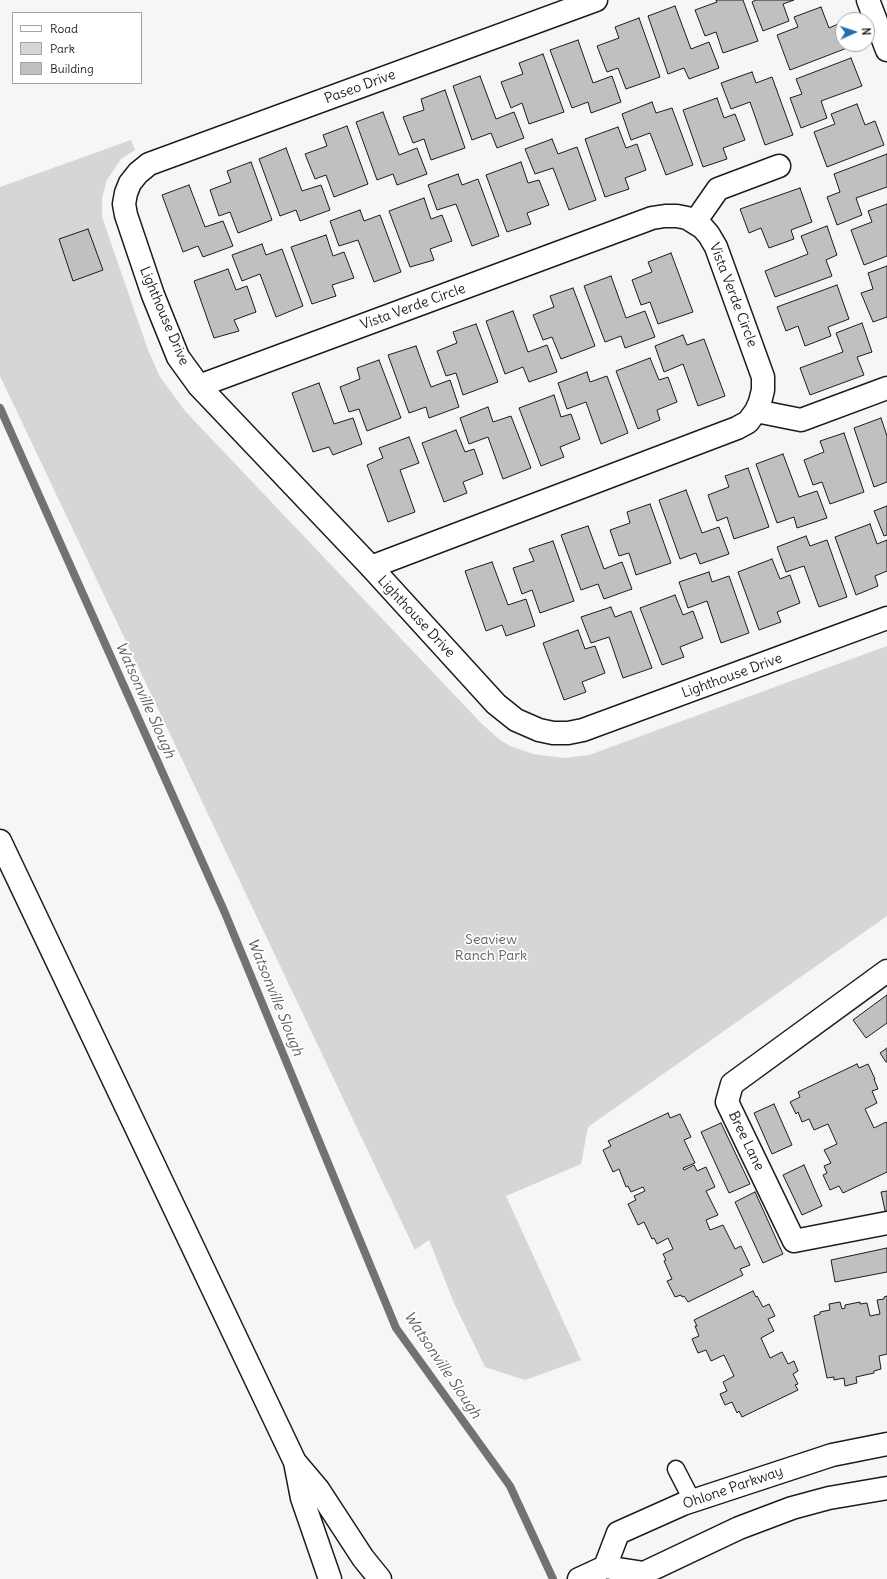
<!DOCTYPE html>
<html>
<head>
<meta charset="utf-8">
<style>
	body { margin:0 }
	#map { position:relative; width:887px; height:1579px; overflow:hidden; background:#f6f6f6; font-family:Delius,sans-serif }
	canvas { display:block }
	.legend { position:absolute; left:12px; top:12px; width:130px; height:72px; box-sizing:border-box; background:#fff; border:1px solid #a4a4a4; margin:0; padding:5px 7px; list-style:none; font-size:12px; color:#1c1c1c }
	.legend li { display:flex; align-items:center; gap:8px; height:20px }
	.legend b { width:20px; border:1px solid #a4a4a4 }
	.north { position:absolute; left:835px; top:12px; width:40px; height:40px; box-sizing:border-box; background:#fff; border:1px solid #a4a4a4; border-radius:50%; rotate:87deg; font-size:11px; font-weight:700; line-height:16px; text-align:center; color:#1c1c1c }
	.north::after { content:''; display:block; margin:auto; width:14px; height:18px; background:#1f6fb2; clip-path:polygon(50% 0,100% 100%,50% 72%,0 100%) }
</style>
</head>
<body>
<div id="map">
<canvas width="887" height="1579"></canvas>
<ul class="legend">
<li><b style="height:5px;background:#fff"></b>Road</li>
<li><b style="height:11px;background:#d6d6d6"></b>Park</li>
<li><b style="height:11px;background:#c0c0c0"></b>Building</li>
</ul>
<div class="north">N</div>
</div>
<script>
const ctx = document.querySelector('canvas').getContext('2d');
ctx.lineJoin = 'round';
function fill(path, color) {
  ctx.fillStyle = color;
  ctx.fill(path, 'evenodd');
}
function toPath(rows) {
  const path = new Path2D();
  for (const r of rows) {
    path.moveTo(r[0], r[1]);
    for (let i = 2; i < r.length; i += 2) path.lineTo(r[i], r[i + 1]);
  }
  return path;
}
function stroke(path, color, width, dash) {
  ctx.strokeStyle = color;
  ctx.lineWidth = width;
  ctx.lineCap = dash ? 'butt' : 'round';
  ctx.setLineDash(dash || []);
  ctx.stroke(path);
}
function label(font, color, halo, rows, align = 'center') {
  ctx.font = font + ' Delius,sans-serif';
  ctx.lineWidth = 3.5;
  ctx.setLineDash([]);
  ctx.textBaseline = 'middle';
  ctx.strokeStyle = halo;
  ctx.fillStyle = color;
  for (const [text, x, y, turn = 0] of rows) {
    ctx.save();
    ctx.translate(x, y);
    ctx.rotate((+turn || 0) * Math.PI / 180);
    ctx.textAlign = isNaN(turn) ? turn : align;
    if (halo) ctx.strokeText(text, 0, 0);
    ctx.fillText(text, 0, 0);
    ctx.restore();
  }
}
const green = toPath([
	[131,140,135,150,121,159,107,180,102,198,102,217,148,350,160,377,185,411,482,724,500,740,510,746,533,754,565,758,589,755,887,646,887,916,588,1127,581,1164,506,1196,581,1360,525,1380,485,1367,454,1303,429,1240,415,1250,0,376,0,187]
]);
const stream = toPath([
	[0,408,225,913,396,1328,510,1486,553,1579]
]);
const building = toPath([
	[716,0,743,0,758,41,723,53,716,32,705,36,695,10,717,2,716,0],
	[756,0,794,0,783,4,789,21,763,31,752,2,756,0],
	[675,6,691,49,709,42,719,68,689,79,684,68,668,74,648,16,675,6],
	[821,7,829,28,838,24,843,37,843,44,846,44,847,48,790,70,777,35,798,27,794,17,821,7],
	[639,18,660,77,626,89,618,68,607,72,597,46,619,38,615,27,639,18],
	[578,40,593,83,612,76,621,102,591,113,588,102,572,108,550,50,578,40],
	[543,54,564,112,529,124,522,103,511,108,501,82,523,74,519,63,543,54],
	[851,58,862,86,821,101,827,118,801,128,790,98,802,94,796,79,851,58],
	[752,72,756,83,772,77,793,135,765,145,750,102,731,109,721,83,752,72],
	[480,76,496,119,514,112,524,138,497,148,491,133,472,140,453,86,480,76],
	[445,90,465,148,431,160,424,139,413,143,403,117,424,110,421,99,445,90],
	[717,98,724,118,735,114,745,140,723,148,727,159,703,167,683,110,717,98],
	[652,102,656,113,672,108,693,165,666,175,650,133,631,140,622,114,652,102],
	[857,104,865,125,875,121,884,145,827,167,814,132,835,124,831,114,857,104],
	[383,112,399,155,417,148,427,174,397,185,393,174,377,180,356,122,383,112],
	[347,126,368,184,334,197,326,175,315,179,305,154,327,146,323,135,347,126],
	[618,127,626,148,637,144,646,170,625,178,629,189,605,197,585,139,618,127],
	[552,139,558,154,577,147,596,200,569,210,553,168,535,174,525,149,552,139],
	[286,148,302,191,321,185,330,210,300,221,296,210,280,216,259,159,286,148],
	[887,154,887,187,856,198,862,215,837,225,827,197,840,192,834,174,887,154],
	[251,162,272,220,238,233,230,212,219,216,210,190,231,182,227,171,251,162],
	[521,162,528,183,539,180,549,205,527,213,531,224,507,232,486,175,521,162],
	[458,174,462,185,478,179,499,236,472,246,456,204,437,210,428,185,458,174],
	[189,185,205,227,223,221,233,246,203,257,198,246,183,252,162,195,189,185],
	[800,188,812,222,791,230,794,239,769,248,761,228,749,233,740,209,800,188],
	[424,198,431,219,442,215,452,241,430,249,434,260,410,267,389,211,424,198],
	[887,204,887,256,864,265,851,230,872,222,868,211,887,204],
	[360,210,364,221,380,215,401,272,374,282,358,240,339,246,330,221,360,210],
	[827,226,837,255,826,260,832,276,775,297,765,271,808,254,801,236,827,226],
	[88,229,103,270,73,281,59,239,88,229],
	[326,235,333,256,344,252,354,278,332,285,336,296,312,304,291,247,326,235],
	[262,244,266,255,282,249,303,306,276,317,260,274,242,281,232,255,262,244],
	[671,253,693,312,658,324,650,302,641,305,632,280,652,272,648,262,671,253],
	[887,266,887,317,873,322,861,293,873,289,868,273,887,266],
	[228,269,236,290,247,286,256,312,234,320,239,331,214,338,194,281,228,269],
	[611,276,626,318,645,311,655,337,625,348,621,336,605,342,584,286,611,276],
	[837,285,849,319,828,327,831,336,805,346,798,326,786,331,777,307,837,285],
	[573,288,595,346,561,359,552,337,543,340,533,315,554,307,550,296,573,288],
	[513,311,528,352,547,345,557,372,529,382,523,367,505,374,486,321,513,311],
	[862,323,872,352,857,357,864,375,810,395,800,368,843,352,836,333,862,323],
	[476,324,498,382,463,395,456,373,446,376,437,351,457,343,453,332,476,324],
	[683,335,687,345,704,339,725,396,698,406,683,364,664,372,655,346,683,335],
	[416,346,431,387,450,380,459,407,429,418,426,407,409,413,388,355,416,346],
	[650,358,659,380,668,377,677,402,657,410,660,420,638,429,616,371,650,358],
	[379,360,401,418,367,431,359,409,349,412,340,387,360,379,357,368,379,360],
	[587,372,590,382,607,376,628,433,601,444,586,402,567,409,558,383,587,372],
	[319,383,334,424,353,418,362,444,333,455,329,447,313,452,292,393,319,383],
	[554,395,561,417,571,414,580,439,560,447,564,457,541,466,519,408,554,395],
	[488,407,493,422,511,416,531,468,503,479,488,437,469,444,460,418,488,407],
	[881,418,887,436,887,482,874,487,854,428,881,418],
	[456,430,465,452,474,449,483,474,463,482,467,493,444,502,422,443,456,430],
	[844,433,864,492,830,504,822,482,813,485,804,460,824,452,820,441,844,433],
	[409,437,419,463,400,470,415,512,388,522,367,465,383,458,379,448,409,437],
	[783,454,799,497,817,491,827,518,797,528,794,517,777,523,756,464,783,454],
	[748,468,769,527,734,539,727,517,717,521,708,495,729,487,725,476,748,468],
	[686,490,702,533,719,527,729,554,700,564,696,553,680,559,659,500,686,490],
	[650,504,671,563,636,575,629,553,619,556,610,530,630,523,627,512,650,504],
	[887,506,887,535,884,536,874,511,887,506],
	[870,524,877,544,887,540,887,571,875,576,878,586,856,595,835,537,870,524],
	[588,526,604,569,622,562,632,589,604,599,598,584,581,590,561,535,588,526],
	[806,536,810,546,827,540,847,597,819,607,804,566,786,572,777,547,806,536],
	[553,541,574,601,540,613,532,590,522,594,513,568,534,561,529,549,553,541],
	[772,559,780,579,790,575,800,603,777,612,781,622,759,630,738,572,772,559],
	[492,562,508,605,526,599,535,626,506,636,502,625,486,631,465,571,492,562],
	[709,572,712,582,729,576,749,633,721,643,707,601,688,608,679,582,709,572],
	[675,595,683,615,693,611,703,638,680,647,684,657,662,665,640,608,675,595],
	[611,607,615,617,631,611,652,668,623,678,609,637,591,643,581,617,611,607],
	[578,630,585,649,595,646,605,673,582,682,586,692,564,700,543,643,578,630],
	[887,995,887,1023,866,1038,853,1020,887,995],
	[887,1048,887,1062,886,1062,880,1053,887,1048],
	[857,1064,859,1068,868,1064,875,1079,874,1079,878,1089,872,1091,877,1103,865,1109,874,1128,886,1122,887,1124,887,1172,843,1193,839,1186,830,1190,823,1175,827,1173,824,1166,831,1163,824,1150,837,1144,828,1124,814,1130,809,1119,802,1122,798,1112,796,1114,790,1102,800,1097,798,1092,857,1064],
	[774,1104,792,1145,772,1154,754,1113,774,1104],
	[668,1113,670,1118,680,1114,691,1137,684,1140,695,1163,683,1168,684,1170,694,1165,697,1171,706,1167,715,1187,706,1191,718,1215,706,1220,710,1230,723,1225,735,1249,741,1246,750,1265,740,1269,743,1275,688,1302,684,1296,682,1297,681,1295,675,1297,667,1281,672,1279,664,1261,666,1260,663,1254,673,1249,668,1238,657,1244,654,1238,652,1239,644,1222,638,1225,628,1204,636,1200,634,1196,645,1191,643,1187,631,1192,628,1186,626,1187,619,1169,613,1172,603,1150,611,1146,608,1141,668,1113],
	[721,1123,750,1184,729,1193,701,1132,721,1123],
	[804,1165,822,1206,802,1215,783,1175,804,1165],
	[887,1191,887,1214,886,1215,881,1192,887,1191],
	[755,1192,783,1254,763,1263,735,1202,755,1192],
	[887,1248,887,1272,835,1282,831,1260,887,1248],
	[753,1291,756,1297,757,1296,763,1307,769,1304,775,1316,768,1319,774,1331,761,1338,770,1358,782,1352,788,1364,794,1361,798,1371,793,1374,798,1384,795,1385,798,1390,742,1417,739,1411,737,1413,732,1402,725,1405,720,1394,727,1391,723,1382,734,1376,724,1355,711,1361,706,1350,698,1353,692,1339,699,1336,695,1326,697,1326,694,1320,753,1291],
	[887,1296,887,1354,879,1356,881,1369,874,1371,874,1373,856,1377,857,1383,845,1386,844,1378,834,1380,834,1377,827,1378,814,1316,820,1314,820,1312,830,1310,829,1304,840,1302,842,1309,845,1308,845,1305,860,1302,860,1304,867,1303,870,1316,880,1314,877,1300,884,1299,884,1297,887,1296]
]);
const service = toPath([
	[676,1469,692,1500]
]);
const minor = toPath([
	[596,0,149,164,138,173,130,183,126,193,124,204,126,215,153,295,178,357,199,386,371,567,496,704,516,720,539,730,553,733,568,733,583,730,887,618],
	[868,0,887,50],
	[695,222,718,189,779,166],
	[199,386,652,218,665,216,677,216,687,218,703,228,709,235,716,247,763,377,763,390,760,402,756,411,748,422,737,428,371,567],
	[756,411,801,420,887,388],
	[0,841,295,1462,302,1498,330,1579],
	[887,971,732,1084,727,1102,794,1241,887,1223],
	[296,1463,318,1489,363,1558,380,1579]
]);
const tertiary = toPath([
	[605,1567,618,1533,683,1504,832,1455,887,1444],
	[579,1579,605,1567,644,1573,739,1528,792,1508,829,1498,887,1488]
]);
const streetNames = [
	["Paseo Drive",360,87,-20],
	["Vista Verde Circle",733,295,69],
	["Vista Verde Circle",413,307,-20],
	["Lighthouse Drive",164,316,67],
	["Lighthouse Drive",416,617,47],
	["Lighthouse Drive",732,676,-20],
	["Bree Lane",746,1141,64],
	["Ohlone Parkway",733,1488,-19]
];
const parkNames = [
	["Seaview",491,940],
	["Ranch Park",491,956]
];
const waterNames = [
	["Watsonville Slough",145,700,66],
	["Watsonville Slough",275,997,68],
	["Watsonville Slough",442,1365,56]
];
fill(green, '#d6d6d6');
stroke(stream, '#727272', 8);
fill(building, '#c0c0c0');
stroke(building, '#1c1c1c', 1);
stroke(service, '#1c1c1c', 19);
stroke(minor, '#1c1c1c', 25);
stroke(tertiary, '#1c1c1c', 25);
stroke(service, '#fff', 16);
stroke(minor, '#fff', 22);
stroke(tertiary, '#fff', 22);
label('14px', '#1c1c1c', '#fff', streetNames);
label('14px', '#5d5d5d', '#fff', parkNames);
label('italic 15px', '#5d5d5d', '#fff', waterNames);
</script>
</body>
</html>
